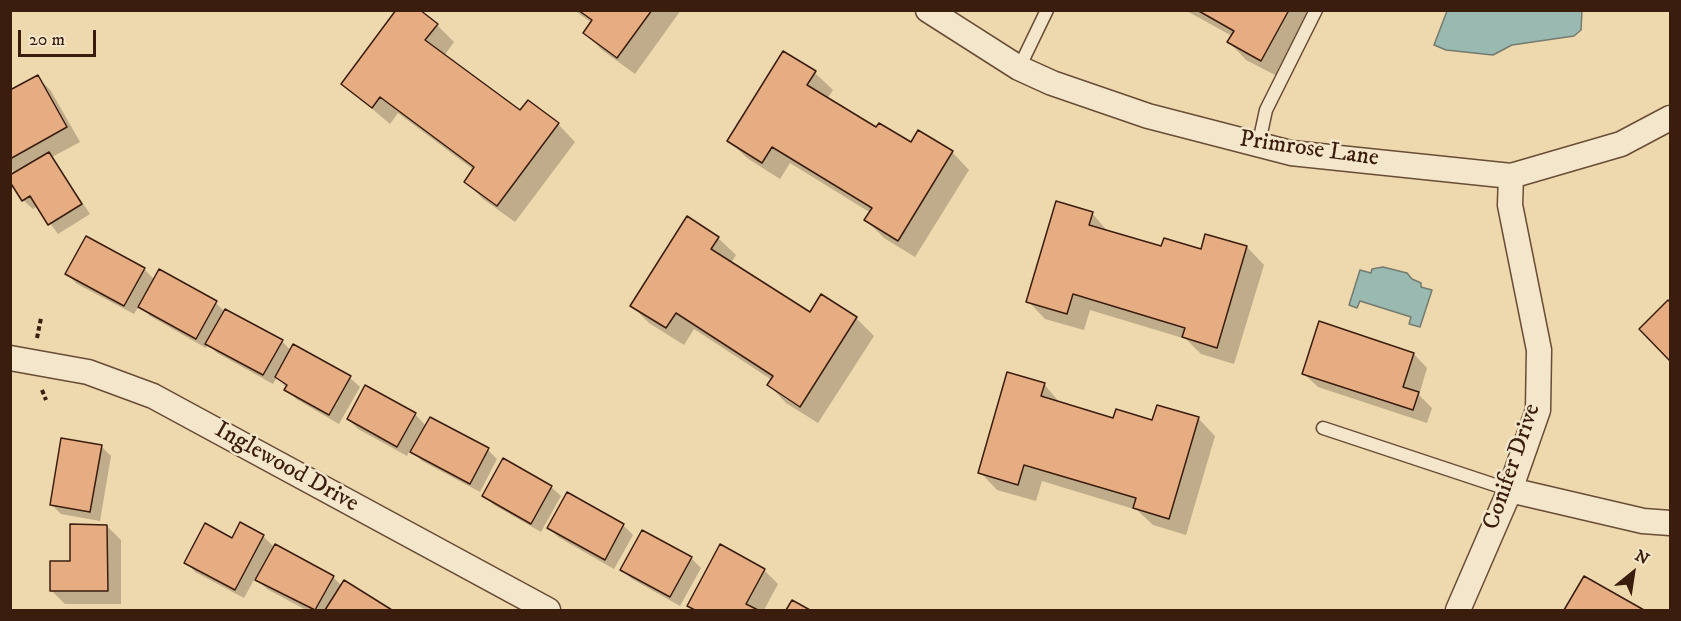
<!DOCTYPE html>
<html>
<head>
<meta charset="utf-8">
<style>
	body { margin:0 }
	#map { position:relative; width:1681px; height:621px; overflow:hidden; background:#eed8ad; font-family:"IM FELL DW Pica",serif }
	canvas { display:block }
	.frame { position:absolute; inset:0; border:12px solid #3b1d0e; pointer-events:none }
	.north { position:absolute; left:1603px; top:543px; width:60px; height:60px; -webkit-text-stroke:4px #f4e6ca; paint-order:stroke; rotate:30deg; font-size:16px; font-weight:700; line-height:24px; text-align:center; color:#3b1d0e }
	.north::after { content:''; display:block; margin:auto; width:21px; height:27px; background:#3b1d0e; clip-path:polygon(50% 0,100% 100%,50% 72%,0 100%) }
	.scale { position:absolute; left:18px; top:30px; width:78px; height:27px; box-sizing:border-box; border:3px solid #3b1d0e; border-top:0; padding-left:8px; font-size:18px; line-height:21px; white-space:nowrap; color:#3b1d0e; -webkit-text-stroke:4px #f4e6ca; paint-order:stroke }
</style>
</head>
<body>
<div id="map">
<canvas width="1681" height="621"></canvas>
<div class="frame"></div>
<div class="north">N</div>
<div class="scale">20 m</div>
</div>
<script>
const ctx = document.querySelector('canvas').getContext('2d');
ctx.lineJoin = 'round';
function fill(path, color) {
  ctx.fillStyle = color;
  ctx.fill(path, 'evenodd');
}
function toPath(rows) {
  const path = new Path2D();
  for (const r of rows) {
    path.moveTo(r[0], r[1]);
    for (let i = 2; i < r.length; i += 2) path.lineTo(r[i], r[i + 1]);
  }
  return path;
}
function stroke(path, color, width, dash) {
  ctx.strokeStyle = color;
  ctx.lineWidth = width;
  ctx.lineCap = dash ? 'butt' : 'round';
  ctx.setLineDash(dash || []);
  ctx.stroke(path);
}
function label(font, color, halo, rows, align = 'center') {
  ctx.font = font + ' "IM FELL DW Pica",serif';
  ctx.lineWidth = 5;
  ctx.setLineDash([]);
  ctx.textBaseline = 'middle';
  ctx.strokeStyle = halo;
  ctx.fillStyle = color;
  for (const [text, x, y, turn = 0] of rows) {
    ctx.save();
    ctx.translate(x, y);
    ctx.rotate((+turn || 0) * Math.PI / 180);
    ctx.textAlign = isNaN(turn) ? turn : align;
    if (halo) ctx.strokeText(text, 0, 0);
    ctx.fillText(text, 0, 0);
    ctx.restore();
  }
}
const water = toPath([
	[1582,10,1581,30,1574,36,1512,45,1493,55,1446,50,1434,45,1447,11,1582,10],
	[1383,267,1407,273,1412,279,1421,283,1421,287,1432,290,1420,327,1409,324,1411,317,1360,301,1357,308,1349,305,1360,270,1371,273,1372,269,1383,267]
]);
const shadow = toPath([
	[574,10,681,10,635,74,602,50,585,33,592,23],
	[1185,10,1315,10,1279,77,1246,60,1229,42,1232,36],
	[437,25,454,42,444,56,521,113,558,124,575,142,515,222,483,199,465,181,474,170,398,113,390,124,343,84],
	[783,53,815,73,833,90,827,99,877,130,911,144,952,152,969,170,915,257,884,238,866,220,871,213,790,163,780,179,747,158,729,141],
	[38,77,51,91,80,142,52,157,90,214,58,234,38,206,33,209,23,200,16,174,10,168,10,92],
	[1092,213,1109,233,1162,248,1202,251,1247,247,1264,265,1234,364,1201,354,1186,339,1090,310,1084,330,1045,319,1028,301],
	[718,238,736,255,731,263,811,314,822,296,856,318,874,336,818,423,786,403,769,385,772,380,694,329,684,345,649,323,632,306],
	[144,269,155,280,216,303,225,312,282,341,291,351,350,378,360,387,339,424,296,399,277,377,273,384,217,353,208,344,206,348,150,316,139,306,134,314,77,284,67,274],
	[1668,303,1670,305,1670,359,1641,329],
	[1414,354,1427,368,1419,395,1432,408,1427,423,1318,387,1304,374],
	[1044,384,1061,404,1114,419,1153,422,1198,418,1215,436,1186,535,1153,525,1137,510,1042,481,1036,501,997,490,980,472],
	[415,414,426,426,488,450,497,459,480,492,422,461,410,450,407,456,358,429,348,419],
	[101,446,111,456,100,521,61,514,51,504],
	[551,487,561,496,541,532,494,505,484,496],
	[567,494,624,526,633,535,614,569,558,537,549,528],
	[107,526,121,540,121,604,65,604,51,590,72,563],
	[263,536,275,548,333,577,342,586,344,582,389,610,306,610,267,589,255,578,244,598,195,572,186,562,232,540],
	[691,558,701,568,680,606,632,579,622,570],
	[764,570,778,584,764,610,693,610,689,606],
	[1585,578,1641,610,1567,610]
]);
const building = toPath([
	[396,10,420,10,438,24,425,40,520,110,528,100,559,123,497,206,464,182,474,167,380,97,372,108,341,84,396,10],
	[578,10,652,10,617,58,583,33,592,20,578,10],
	[1197,10,1289,10,1261,61,1227,42,1234,31,1197,10],
	[783,51,816,71,807,85,876,127,879,123,911,142,918,130,953,151,898,241,864,220,872,208,772,147,762,163,727,141,783,51],
	[38,75,67,127,10,159,10,90,38,75],
	[49,152,82,204,48,225,30,196,22,201,10,182,10,175,49,152],
	[1056,201,1093,212,1089,225,1161,246,1164,238,1201,249,1205,234,1247,246,1217,348,1182,337,1185,328,1073,294,1067,314,1026,302,1056,201],
	[687,216,719,237,711,249,810,312,821,294,857,317,800,407,767,385,773,376,676,313,666,328,630,306,687,216],
	[86,236,145,268,124,306,65,274,86,236],
	[159,269,217,301,196,339,138,307,159,269],
	[1668,300,1670,302,1670,361,1639,329,1668,300],
	[225,309,283,340,263,375,205,344,225,309],
	[1319,321,1414,353,1403,387,1419,392,1413,410,1302,374,1319,321],
	[293,344,351,376,329,415,284,390,287,385,275,377,293,344],
	[1007,372,1045,383,1041,396,1113,418,1116,409,1152,420,1157,405,1199,417,1169,519,1133,508,1136,498,1024,465,1018,485,978,473,1007,372],
	[365,385,416,413,397,447,347,419,365,385],
	[430,417,489,448,470,484,410,452,430,417],
	[61,438,102,445,90,512,50,505,61,438],
	[503,458,552,486,531,524,482,496,503,458],
	[567,492,624,524,605,560,547,528,567,492],
	[240,522,264,535,235,590,184,563,205,523,232,538,240,522],
	[70,524,107,525,108,591,50,591,50,561,70,561,70,524],
	[642,530,692,557,670,597,620,570,642,530],
	[275,544,334,576,315,610,255,580,275,544],
	[720,544,765,569,746,604,758,610,695,610,687,606,720,544],
	[1584,576,1644,610,1564,610,1584,576],
	[344,580,392,610,325,610,344,580],
	[792,600,810,610,786,610,792,600]
]);
const path = toPath([
	[37,338,41,318],
	[42,390,46,400]
]);
const service = toPath([
	[1019,68,1047,10],
	[1258,147,1266,110,1316,10],
	[1323,428,1510,490]
]);
const minor = toPath([
	[928,10,1019,68,1052,83,1148,116,1291,153,1511,176,1621,144,1670,118],
	[10,358,88,372,153,396,548,610],
	[1510,490,1643,521,1670,523],
	[1458,610,1510,490,1538,410,1539,350,1510,205,1511,176]
]);
const streetNames = [
	["Primrose Lane",1309,150,8],
	["Conifer Drive",1513,467,-71],
	["Inglewood Drive",286,468,29]
];
fill(water, '#9ab9b0');
stroke(water, '#747b6f', 1.5);
fill(shadow, '#0003');
fill(building, '#e7ad82');
stroke(building, '#3b1d0e', 1.5);
stroke(service, '#684c36', 15);
stroke(minor, '#684c36', 27);
stroke(path, '#3b1d0e', 4, [4.5, 3]);
stroke(service, '#f4e6ca', 12);
stroke(minor, '#f4e6ca', 24);
label('24px', '#3b1d0e', '#f4e6ca', streetNames);
</script>
</body>
</html>
